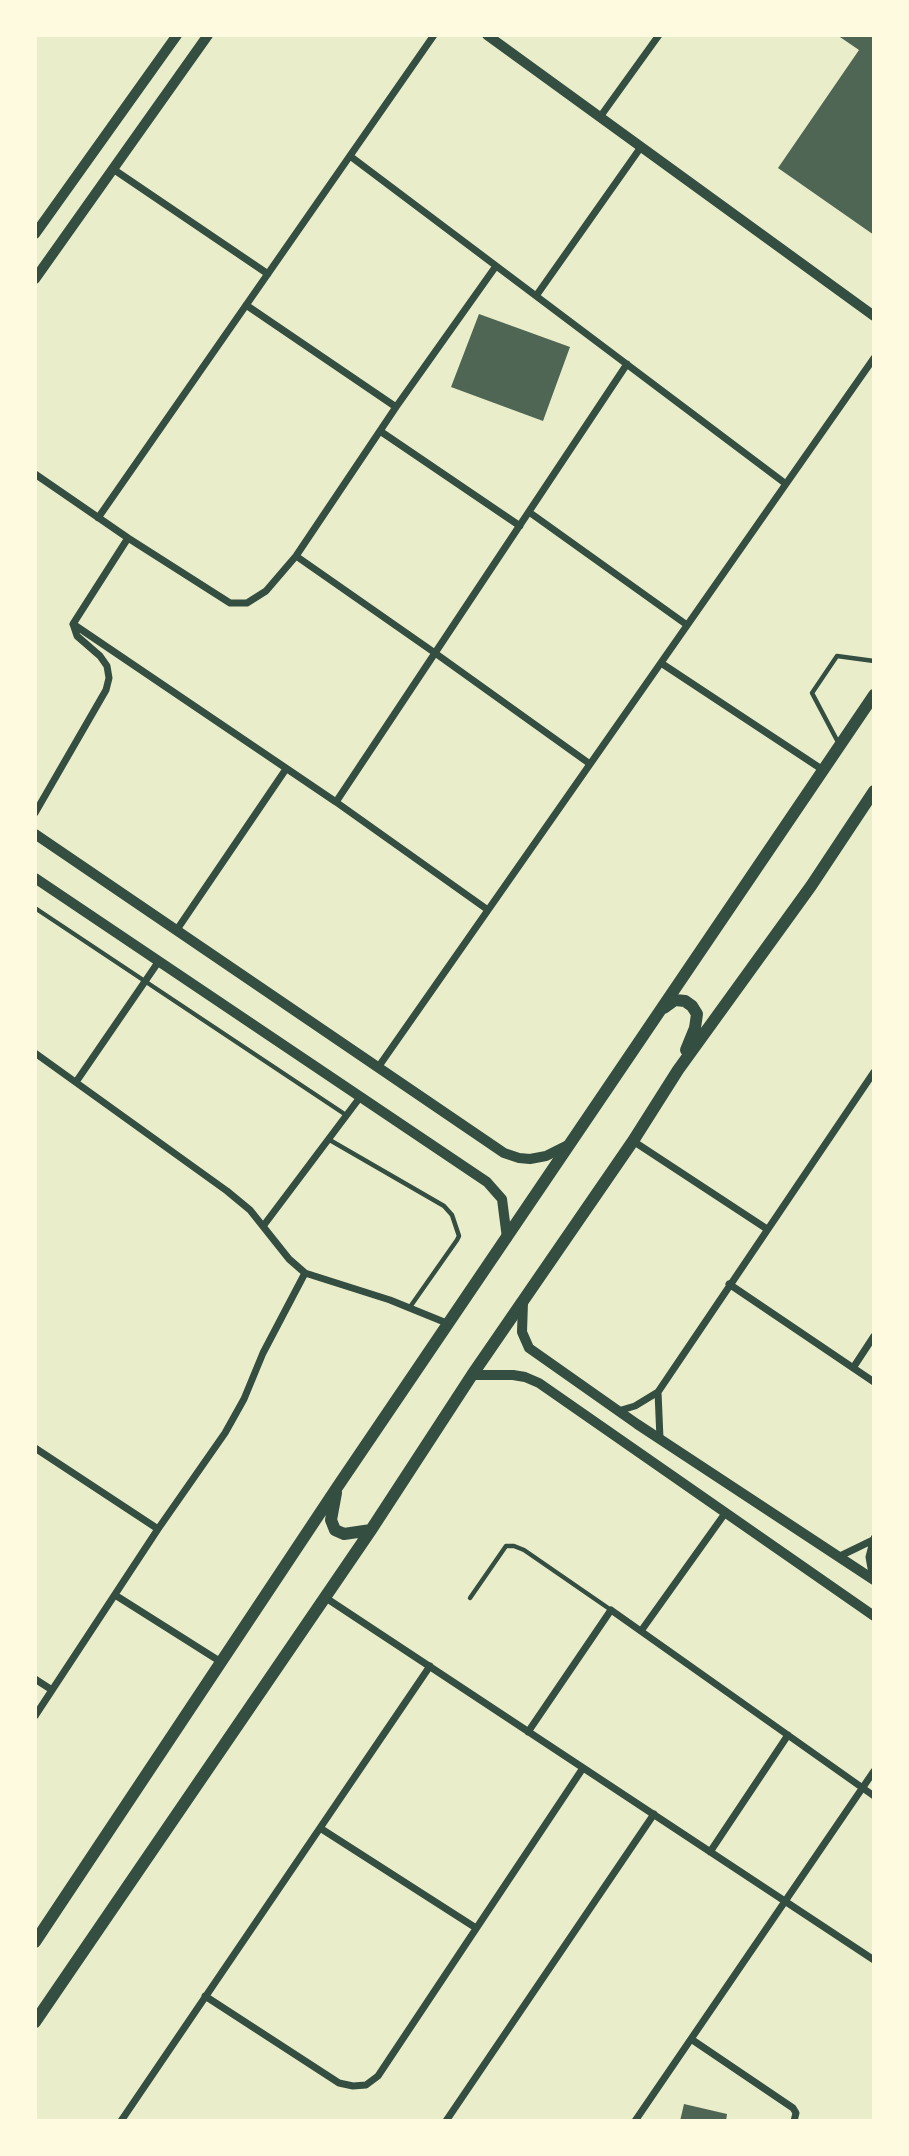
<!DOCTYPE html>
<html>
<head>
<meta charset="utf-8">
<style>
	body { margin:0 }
	#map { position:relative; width:909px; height:2156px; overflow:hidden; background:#e9edc9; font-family:Inter,sans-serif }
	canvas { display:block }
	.frame { position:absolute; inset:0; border:37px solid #fefae0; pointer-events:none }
</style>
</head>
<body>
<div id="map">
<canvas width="909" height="2156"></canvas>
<div class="frame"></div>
</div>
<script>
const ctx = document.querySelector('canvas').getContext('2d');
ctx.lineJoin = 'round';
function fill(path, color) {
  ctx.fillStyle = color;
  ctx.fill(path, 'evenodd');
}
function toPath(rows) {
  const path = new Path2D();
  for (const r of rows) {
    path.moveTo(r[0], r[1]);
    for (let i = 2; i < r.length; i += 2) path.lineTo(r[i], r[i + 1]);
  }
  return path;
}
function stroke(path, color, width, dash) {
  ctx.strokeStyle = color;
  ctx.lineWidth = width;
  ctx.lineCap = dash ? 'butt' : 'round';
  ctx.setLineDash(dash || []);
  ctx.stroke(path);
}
const building = toPath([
	[837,35,874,35,874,235,778,168,859,50],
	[479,314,570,347,543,421,451,387],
	[684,2104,727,2114,726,2121,680,2121]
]);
const service = toPath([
	[839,744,812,693,837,656,874,661],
	[35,908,346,1115],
	[328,1139,444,1206,452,1215,459,1236,457,1240,410,1307],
	[470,1598,506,1546,514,1546,524,1550,611,1610]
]);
const minor = toPath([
	[600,117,659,35],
	[350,156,786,484],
	[113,169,268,274],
	[536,296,641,147],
	[246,305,396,407],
	[380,431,520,526],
	[35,474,128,538,230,603,247,603,266,591,296,556,396,407,496,266],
	[529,512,687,625],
	[98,518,434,35],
	[296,556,435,653,590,764],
	[73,624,336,802,488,910],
	[661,663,823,770],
	[336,802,627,364],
	[35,813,106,690,109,678,107,666,100,656,77,636,73,624,128,538],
	[176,931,286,769],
	[35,1053,227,1191,250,1210,289,1259,305,1273,390,1300,449,1324],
	[379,1066,874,358],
	[76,1082,159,961],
	[633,1141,767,1229],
	[264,1225,361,1096],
	[729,1284,874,1382],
	[853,1368,874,1336],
	[658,1392,660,1439],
	[618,1411,635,1406,658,1392,874,1072],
	[35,1448,158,1529],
	[838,1557,871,1541],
	[873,1580,869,1557,874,1538],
	[115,1595,221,1662],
	[326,1598,874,1960],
	[641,1631,726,1512],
	[35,1679,52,1690],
	[35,1716,158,1529,225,1433,244,1399,263,1353,305,1273],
	[528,1732,611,1610,874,1796],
	[320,1828,476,1928],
	[710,1852,788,1735],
	[205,1996,339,2083,353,2086,366,2085,378,2076,583,1768],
	[691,2039,793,2108,796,2113,794,2121],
	[121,2121,430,1666],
	[446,2121,654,1814],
	[635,2121,874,1771]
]);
const tertiary = toPath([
	[487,35,874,316],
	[35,234,177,35],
	[35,279,208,35],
	[35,834,504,1153,519,1158,530,1159,546,1156,568,1145],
	[35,878,487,1182,502,1199,507,1238],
	[523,1302,522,1332,529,1348,637,1424,874,1580],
	[472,1375,513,1375,525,1377,539,1383,874,1616]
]);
const primary = toPath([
	[664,1008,675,1000,685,1001,692,1006,697,1014,695,1028,686,1050],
	[336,1493,331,1520,335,1530,344,1534,371,1530],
	[35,1942,338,1486,874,695],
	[35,2022,371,1530,472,1375,633,1141,678,1070,811,886,874,791]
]);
fill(building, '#4f6655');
stroke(service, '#344e41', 4.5);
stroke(minor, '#344e41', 7);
stroke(tertiary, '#344e41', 10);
stroke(primary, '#344e41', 12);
</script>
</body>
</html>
